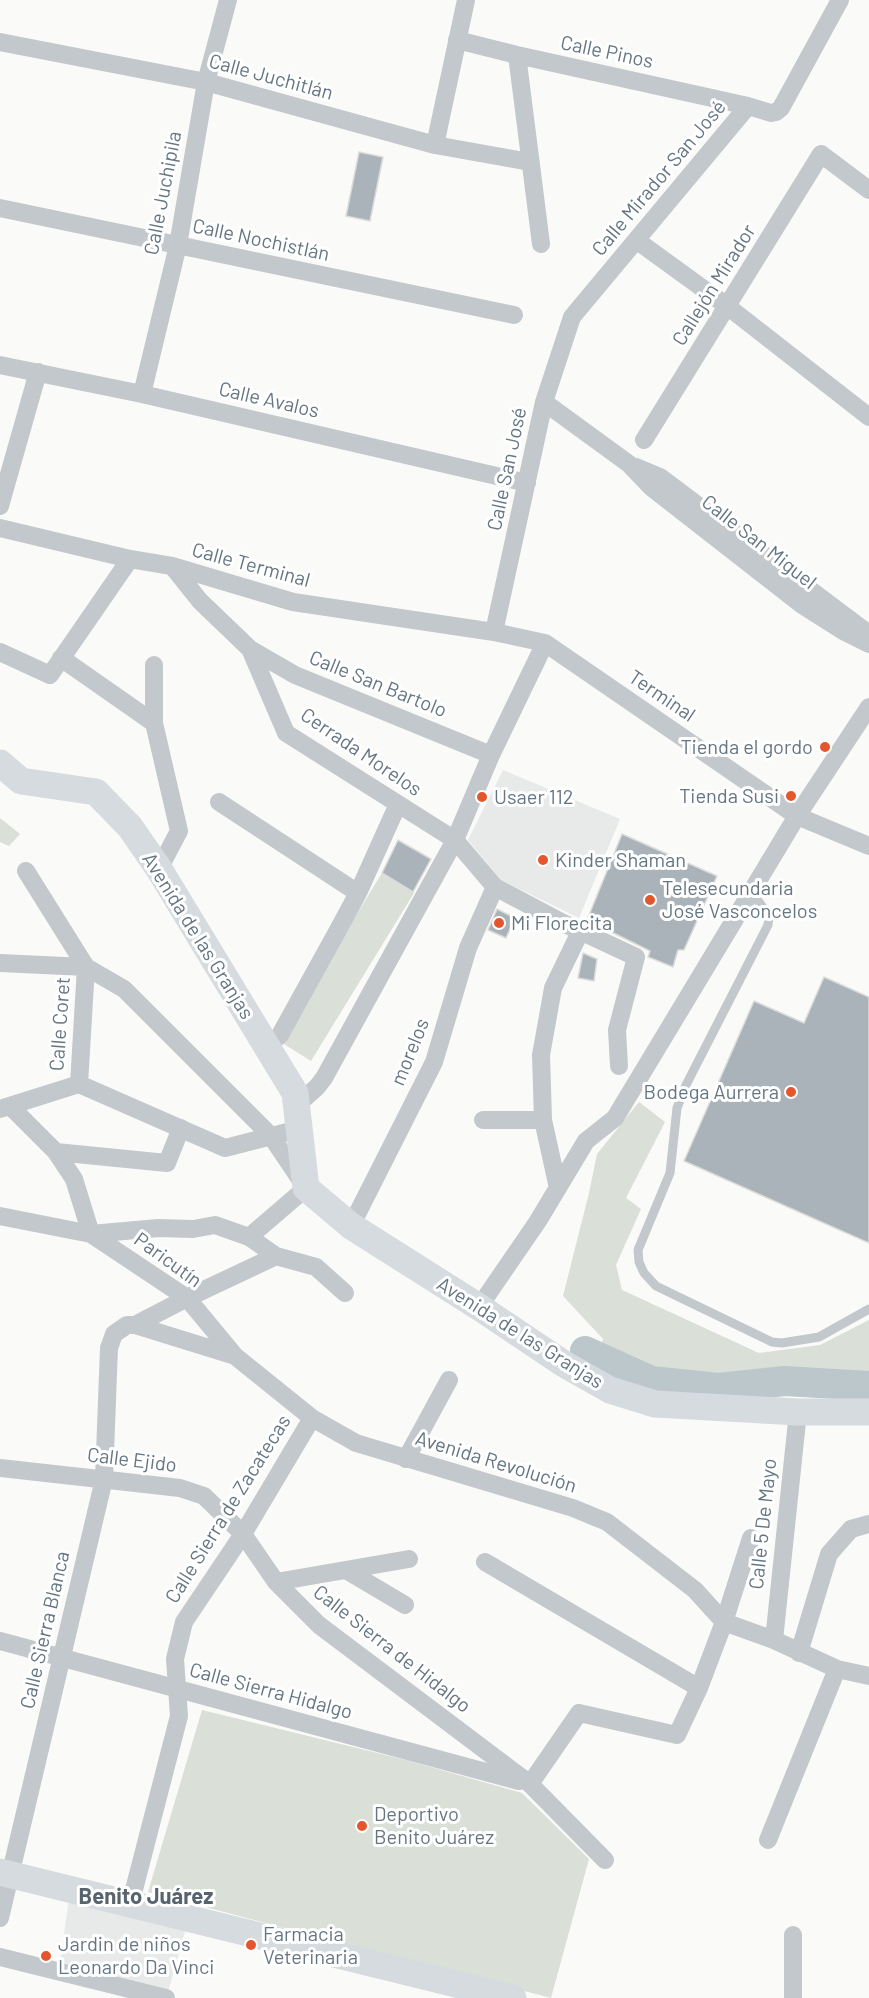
<!DOCTYPE html>
<html>
<head>
<meta charset="utf-8">
<style>
	body { margin:0 }
	canvas { display:block; background:#fafaf8 }
</style>
</head>
<body>
<canvas width="869" height="1998"></canvas>
<script>
const ctx = document.querySelector('canvas').getContext('2d');
ctx.lineJoin = 'round';
function fill(path, color) {
  ctx.fillStyle = color;
  ctx.fill(path, 'evenodd');
}
function toPath(rows) {
  const path = new Path2D();
  for (const r of rows) {
    path.moveTo(r[0], r[1]);
    for (let i = 2; i < r.length; i += 2) path.lineTo(r[i], r[i + 1]);
  }
  return path;
}
function stroke(path, color, width, dash) {
  ctx.strokeStyle = color;
  ctx.lineWidth = width;
  ctx.lineCap = dash ? 'butt' : 'round';
  ctx.setLineDash(dash || []);
  ctx.stroke(path);
}
function label(font, color, halo, rows, align = 'center') {
  ctx.font = font + ' Barlow,sans-serif';
  ctx.lineWidth = 6;
  ctx.setLineDash([]);
  ctx.textBaseline = 'middle';
  ctx.strokeStyle = halo;
  ctx.fillStyle = color;
  for (const [text, x, y, turn = 0] of rows) {
    ctx.save();
    ctx.translate(x, y);
    ctx.rotate((+turn || 0) * Math.PI / 180);
    ctx.textAlign = isNaN(turn) ? turn : align;
    if (halo) ctx.strokeText(text, 0, 0);
    ctx.fillText(text, 0, 0);
    ctx.restore();
  }
}
const built = toPath([
	[503,770,620,819,579,918,501,880,468,840],
	[69,1899,186,1928,168,1992,60,1962]
]);
const green = toPath([
	[0,818,20,834,9,846,0,842],
	[382,873,414,893,311,1061,279,1041],
	[639,1102,665,1122,626,1198,641,1209,616,1265,622,1290,759,1353,820,1345,869,1320,869,1381,789,1377,718,1383,653,1375,599,1350,603,1339,563,1296,589,1193,597,1154],
	[202,1710,406,1760,522,1793,589,1859,551,1998,148,1892]
]);
const river = toPath([
	[585,1351,651,1381,718,1388,785,1381,869,1386]
]);
const building = toPath([
	[359,152,383,157,370,221,346,216,359,152],
	[622,834,717,876,684,950,678,950,673,967,648,957,650,951,587,920,622,834],
	[398,840,431,859,413,892,382,873,398,840],
	[497,909,515,918,506,938,488,930,497,909],
	[583,953,597,959,594,981,578,978,583,953],
	[824,977,869,997,869,1243,684,1161,754,1001,804,1023,824,977]
]);
const lane = toPath([
	[752,892,769,916,768,925,686,1085,677,1108,670,1173,638,1250,639,1262,644,1273,656,1286,772,1342,782,1343,819,1337,869,1309]
]);
const street = toPath([
	[457,40,517,55,748,106],
	[0,42,206,82,435,145,530,162],
	[517,55,541,244],
	[435,145,466,0],
	[0,208,514,315],
	[636,240,727,306,869,417],
	[0,365,142,394,527,483],
	[142,394,178,245,206,82,228,0],
	[544,402,629,464,652,488,802,605,843,631,869,644],
	[644,440,821,154,869,190],
	[636,467,660,477,869,634],
	[0,506,38,372],
	[0,528,130,559,172,566,293,602,494,632,545,643,797,816,869,846],
	[172,566,200,601,250,649,295,675,491,755],
	[494,632,544,402,572,317,748,106,771,113,776,112,781,108,840,0],
	[250,649,286,733,455,840,495,887,563,923,636,957,617,1030,619,1066],
	[0,652,50,675,130,559],
	[61,658,154,723,179,831,159,869],
	[154,723,154,665],
	[219,802,358,893],
	[26,871,86,967,124,989,271,1136,306,1188,249,1237],
	[0,963,86,967],
	[267,1047,280,1035,338,930,358,893,398,804],
	[79,1084,225,1148,299,1129],
	[79,1084,86,967],
	[297,1105,317,1087,324,1078,455,840,491,755,545,643],
	[10,1106,56,1152,74,1179,91,1234],
	[0,1109,79,1084],
	[483,1120,543,1120],
	[56,1152,167,1163,181,1128],
	[558,1188,543,1120,541,1055,553,988,581,930],
	[0,1216,91,1234,158,1228,193,1229,215,1225,249,1237,276,1256,316,1267,345,1293],
	[351,1226,434,1062,468,948,495,887],
	[91,1234,187,1298,235,1356],
	[479,1307,538,1221,586,1141,615,1118,797,816,869,707],
	[135,1325,187,1298,276,1256],
	[406,1459,449,1380],
	[0,1468,180,1488,204,1496,243,1534,276,1582,319,1625,530,1784,605,1860],
	[485,1562,699,1688],
	[346,1570,405,1605],
	[276,1582,409,1559],
	[774,1640,798,1412],
	[0,1641,519,1781],
	[799,1653,829,1554,851,1529,869,1524],
	[530,1784,579,1713,677,1735,699,1688,724,1622,751,1538],
	[768,1840,837,1669],
	[130,1905,179,1716,175,1659,184,1622,243,1534,312,1418],
	[0,1918,104,1479,109,1348,114,1334,127,1325,135,1325,235,1356,312,1418,356,1443,573,1508,607,1522,695,1590,724,1622,774,1640,837,1669,869,1676],
	[0,1957,166,1998],
	[793,1998,793,1935]
]);
const secondary = toPath([
	[0,763,21,781,96,792,130,827,159,869,295,1093,306,1188,351,1226,479,1307,564,1364,610,1390,655,1404,798,1412,869,1412],
	[0,1872,513,1998]
]);
const markers = [
	[825,747,6,"#e4572e"],
	[791,796,6,"#e4572e"],
	[482,797,6,"#e4572e"],
	[543,860,6,"#e4572e"],
	[650,900,6,"#e4572e"],
	[499,923,6,"#e4572e"],
	[791,1092,6,"#e4572e"],
	[362,1826,6,"#e4572e"],
	[251,1945,6,"#e4572e"],
	[46,1956,6,"#e4572e"]
];
const streetNames = [
	["Calle Pinos",607,52,12],
	["Calle Juchitlán",271,77,15],
	["Calle Mirador San José",659,178,-50],
	["Calle Juchipila",163,193,-79],
	["Calle Nochistlán",261,240,12],
	["Callejón Mirador",714,285,-58],
	["Calle Avalos",269,400,13],
	["Calle San José",507,469,-78],
	["Calle San Miguel",759,542,38],
	["Calle Terminal",251,565,15],
	["Calle San Bartolo",378,684,22],
	["Terminal",662,696,34],
	["Cerrada Morelos",361,752,34],
	["Avenida de las Granjas",198,936,58],
	["Calle Coret",60,1024,-86],
	["morelos",410,1052,-68],
	["Paricutín",168,1260,36],
	["Avenida de las Granjas",520,1333,32],
	["Calle Ejido",132,1460,7],
	["Avenida Revolución",496,1462,17],
	["Calle Sierra de Zacatecas",228,1509,-58],
	["Calle 5 De Mayo",763,1524,-84],
	["Calle Sierra Blanca",45,1630,-77],
	["Calle Sierra de Hidalgo",392,1649,38],
	["Calle Sierra Hidalgo",271,1691,15]
];
const poiNames = [
	["Tienda el gordo",813,747,"right"],
	["Tienda Susi",779,796,"right"],
	["Usaer 112",494,797],
	["Kinder Shaman",555,860],
	["Telesecundaria",662,888],
	["José Vasconcelos",662,911],
	["Mi Florecita",511,923],
	["Bodega Aurrera",779,1092,"right"],
	["Deportivo",374,1814],
	["Benito Juárez",374,1837],
	["Farmacia",263,1934],
	["Veterinaria",263,1957],
	["Jardin de niños",58,1944],
	["Leonardo Da Vinci",58,1967]
];
const quarterNames = [
	["Benito Juárez",146,1897]
];
fill(built, '#e8e9e9');
fill(green, '#dadfd7');
stroke(river, '#bbc7cb', 30);
fill(building, '#aab3b9');
stroke(building, '#dcdcda', 1.5);
stroke(lane, '#c3c8cc', 9);
stroke(street, '#c3c8cc', 18);
stroke(secondary, '#d6dbdf', 27);
for (const [x, y, r, color] of markers) {
  const dot = new Path2D();
  dot.arc(x, y, r, 0, 2 * Math.PI);
  ctx.fillStyle = color;
  ctx.fill(dot);
  stroke(dot, '#fff', 2);
}
label('20px', '#657683', '#fff', streetNames);
label('20px', '#657683', '#fff', poiNames, 'left');
label('bold 22px', '#57646e', '#fff', quarterNames);
</script>
</body>
</html>
